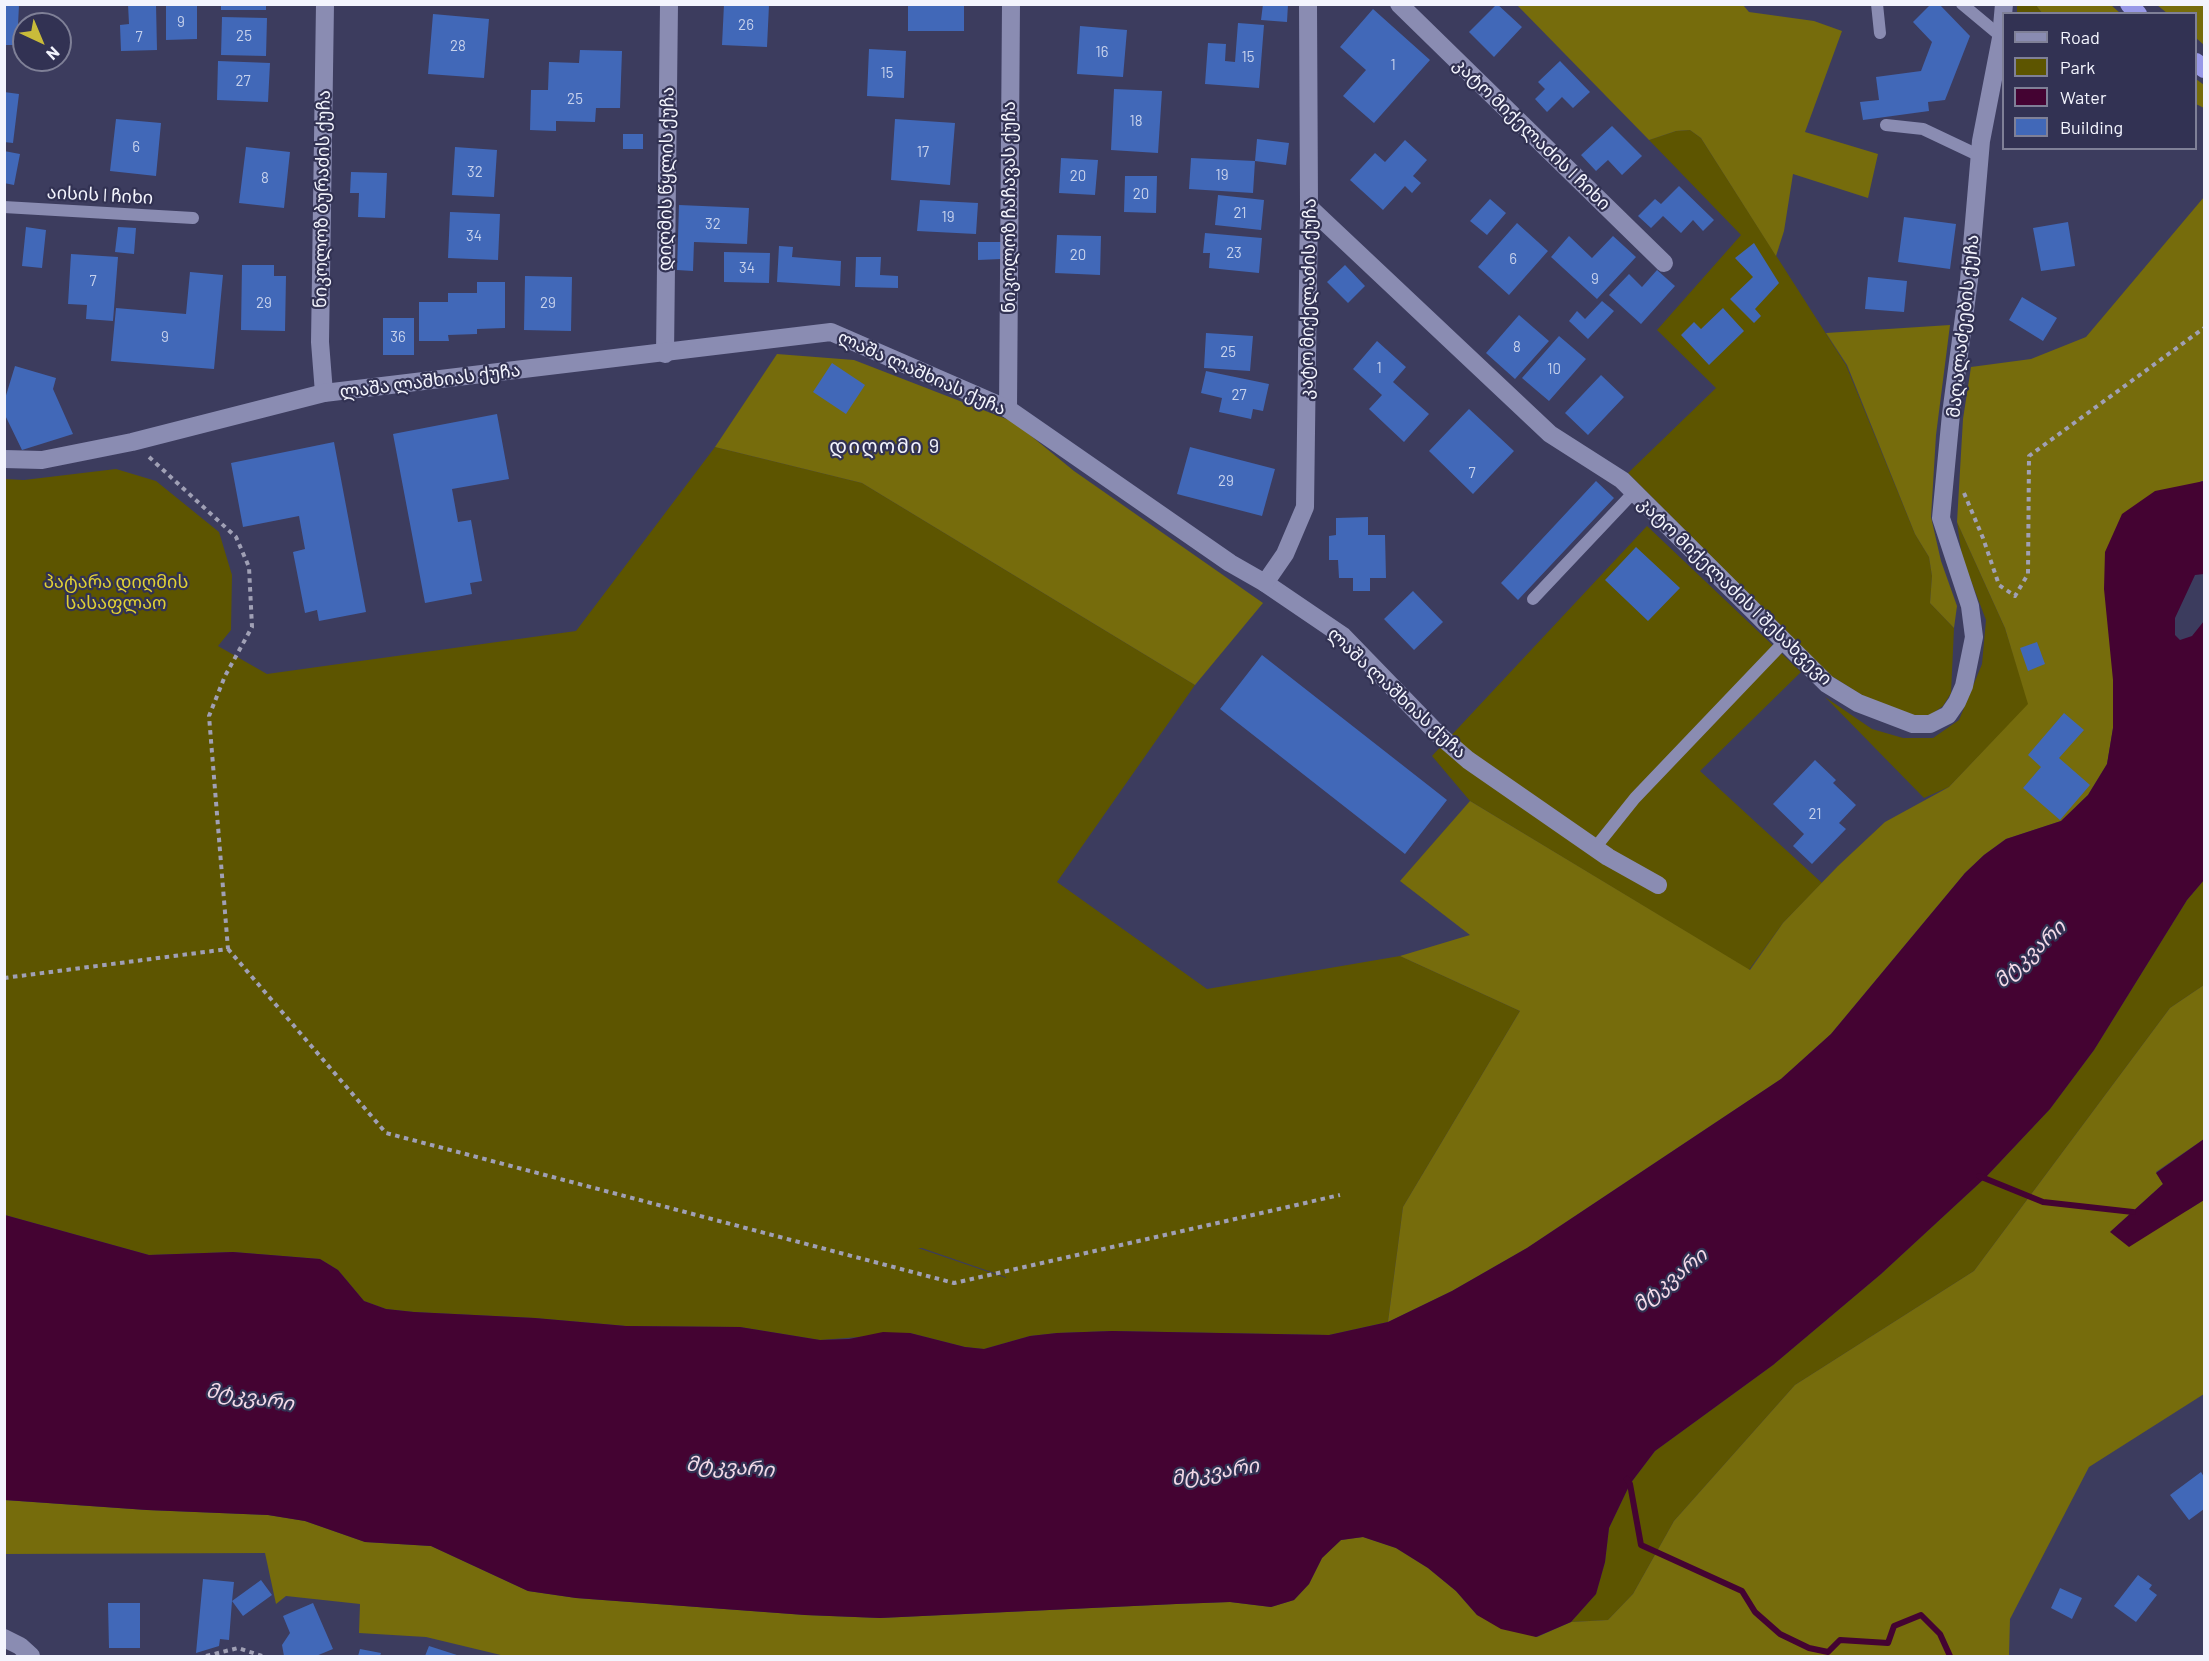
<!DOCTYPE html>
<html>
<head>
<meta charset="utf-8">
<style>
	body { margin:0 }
	#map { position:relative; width:2209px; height:1661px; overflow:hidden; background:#3c3c5e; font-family:Barlow,sans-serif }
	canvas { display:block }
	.frame { position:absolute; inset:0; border:6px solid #f3f4fd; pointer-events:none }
	.legend { position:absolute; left:2002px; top:12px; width:195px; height:138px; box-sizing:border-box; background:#323253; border:2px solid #7f8097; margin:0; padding:8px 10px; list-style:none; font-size:18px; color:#f3f4fd }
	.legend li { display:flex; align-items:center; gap:12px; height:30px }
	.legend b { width:30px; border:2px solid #7f8097 }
	.north { position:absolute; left:12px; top:12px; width:60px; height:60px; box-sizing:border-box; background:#323253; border:2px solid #7f8097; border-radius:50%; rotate:136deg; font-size:16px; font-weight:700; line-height:24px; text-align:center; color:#f3f4fd }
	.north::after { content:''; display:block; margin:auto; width:21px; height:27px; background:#c9bb3a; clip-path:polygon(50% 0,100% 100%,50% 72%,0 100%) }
</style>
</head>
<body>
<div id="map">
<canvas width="2209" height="1661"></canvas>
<div class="frame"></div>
<ul class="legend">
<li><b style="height:8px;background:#8a8cb2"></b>Road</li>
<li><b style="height:16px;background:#5d5500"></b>Park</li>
<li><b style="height:16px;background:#440332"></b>Water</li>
<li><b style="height:16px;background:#4168b8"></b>Building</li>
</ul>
<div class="north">N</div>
</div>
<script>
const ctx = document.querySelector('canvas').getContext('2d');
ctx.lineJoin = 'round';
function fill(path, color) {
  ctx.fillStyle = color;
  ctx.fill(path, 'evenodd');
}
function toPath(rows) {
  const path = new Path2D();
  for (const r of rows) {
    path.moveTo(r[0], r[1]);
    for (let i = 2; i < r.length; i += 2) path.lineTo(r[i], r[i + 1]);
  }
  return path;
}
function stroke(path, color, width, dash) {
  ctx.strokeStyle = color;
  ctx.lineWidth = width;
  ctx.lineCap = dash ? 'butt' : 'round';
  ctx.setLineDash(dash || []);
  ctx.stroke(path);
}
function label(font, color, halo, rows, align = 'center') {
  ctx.font = font + ' Barlow,"Noto Sans Georgian",sans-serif';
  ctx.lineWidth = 4.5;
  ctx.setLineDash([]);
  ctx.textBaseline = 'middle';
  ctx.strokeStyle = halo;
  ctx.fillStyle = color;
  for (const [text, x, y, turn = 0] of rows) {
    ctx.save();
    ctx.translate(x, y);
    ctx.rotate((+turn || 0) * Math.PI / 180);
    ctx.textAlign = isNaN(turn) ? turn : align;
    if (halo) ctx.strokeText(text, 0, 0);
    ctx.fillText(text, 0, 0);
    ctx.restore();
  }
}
const green = toPath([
	[2017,5,2036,5,2042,13,2017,13],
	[1690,130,1701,138,1846,365,1915,534,1929,557,1932,576,1930,603,1954,628,1951,693,1943,706,1929,716,1911,715,1865,697,1830,675,1628,473,1716,388,1657,330,1741,235,1649,140,1676,131],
	[715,447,862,483,1195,685,1057,882,1207,989,1400,956,1520,1011,1403,1207,1388,1322,1329,1335,1112,1331,1057,1333,1030,1336,984,1349,965,1347,910,1333,820,1340,740,1327,626,1326,535,1318,414,1312,386,1309,364,1301,338,1270,320,1259,233,1252,149,1255,5,1215,4,479,24,480,116,469,156,481,219,532,232,575,231,630,218,646,267,674,576,631],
	[922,1248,1006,1277,1006,1278,918,1248],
	[1957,522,2005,628,2029,704,1949,787,1924,798,1825,697,1872,729,1903,738,1933,738,1959,720,1982,664,1986,620,1962,557],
	[1647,526,1801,672,1700,771,1822,883,1783,923,1749,970,1470,801,1432,756],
	[2204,880,2204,985,2170,1008,1974,1271,1795,1385,1674,1521,1633,1594,1608,1620,1571,1622,1596,1594,1605,1562,1609,1528,1630,1484,1655,1451,1773,1365,1881,1274,1985,1178,2050,1109,2094,1050,2187,900]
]);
const forest = toPath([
	[1517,5,1743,5,1749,12,1814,21,1842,31,1805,132,1878,154,1868,198,1793,174,1784,231,1776,256,1701,138,1690,130,1676,131,1649,140],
	[2036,5,2111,5,2120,13,2042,13],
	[2157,5,2204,5,2204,45,2196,38,2196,14,2167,13],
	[2196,79,2204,85,2204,108,2196,104],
	[2204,197,2204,481,2201,481,2113,680,2113,728,2107,764,2088,795,2061,821,2006,839,1984,855,1965,873,1831,1034,1781,1079,1527,1248,1452,1291,1388,1322,1403,1207,1520,1011,1400,956,1470,935,1400,881,1470,801,1750,970,1783,923,1838,866,1885,822,1949,787,2028,704,2005,628,1957,522,1963,419,1971,367,2031,359,2086,337],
	[1950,325,1936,435,1931,517,1941,561,1957,606,1954,628,1930,603,1932,576,1929,557,1915,534,1847,365,1826,333],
	[777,354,854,360,1014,422,1074,471,1263,603,1195,685,862,483,715,447],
	[2204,985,2204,1139,2156,1172,2163,1184,2110,1232,2188,1210,2204,1200,2204,1394,2089,1467,2010,1619,2009,1656,505,1656,426,1637,359,1633,360,1604,286,1596,276,1604,265,1553,5,1554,4,1500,147,1510,268,1515,305,1521,365,1542,431,1546,528,1591,576,1598,805,1615,880,1618,1176,1604,1230,1602,1271,1607,1294,1600,1309,1584,1322,1558,1341,1540,1363,1537,1396,1548,1428,1568,1456,1591,1477,1615,1537,1637,1571,1622,1608,1620,1633,1594,1674,1521,1795,1385,1974,1271,2170,1008]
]);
const water = toPath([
	[2204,481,2204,574,2195,575,2175,618,2175,635,2180,640,2192,636,2204,621,2204,880,2187,900,2094,1050,2050,1109,1985,1178,1881,1274,1773,1365,1655,1451,1630,1484,1609,1528,1605,1562,1596,1594,1571,1622,1536,1637,1501,1629,1477,1615,1456,1591,1428,1568,1396,1548,1363,1537,1341,1540,1322,1558,1309,1584,1294,1600,1271,1607,1230,1602,1176,1604,880,1618,805,1615,576,1598,528,1591,431,1546,365,1542,305,1521,268,1515,147,1510,5,1500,5,1215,149,1255,233,1252,320,1259,338,1270,364,1301,386,1309,414,1312,535,1318,626,1326,740,1327,820,1340,849,1339,883,1332,910,1333,965,1347,984,1349,1030,1336,1057,1333,1112,1331,1329,1335,1388,1322,1452,1291,1527,1248,1781,1079,1831,1034,1965,873,1984,855,2006,839,2061,821,2088,795,2107,764,2113,728,2113,680,2104,589,2105,552,2122,514,2155,491],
	[2204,1139,2204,1200,2129,1247,2110,1232,2163,1184,2156,1173]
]);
const stream = toPath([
	[1979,1176,2043,1202,2133,1212],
	[1627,1479,1630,1484,1641,1545,1742,1591,1755,1612,1780,1634,1809,1648,1828,1652,1840,1640,1888,1643,1894,1626,1921,1615,1940,1634,1950,1656]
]);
const building = toPath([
	[4,4,19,5,17,45,4,45],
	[128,4,156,4,157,50,121,51,120,25,129,24],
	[166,4,197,4,197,39,166,40],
	[221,4,266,4,266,10,221,10],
	[724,4,769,5,767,47,722,45],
	[908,4,964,4,964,31,908,31],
	[1263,4,1288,4,1287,22,1261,20],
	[1497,4,1522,27,1494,57,1469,32],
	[1931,4,1939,4,1970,36,1945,100,1928,102,1929,111,1863,120,1860,102,1879,100,1876,77,1921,71,1932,42,1913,22],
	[1373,9,1430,60,1374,123,1343,96,1366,70,1340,47],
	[433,14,489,19,484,78,428,74],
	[222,17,267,18,266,56,221,55],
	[1238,23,1264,25,1259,88,1205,84,1208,43,1226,44,1225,61,1235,62],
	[1080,26,1127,30,1123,77,1077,74],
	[869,49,906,51,904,98,867,96],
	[580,50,622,51,620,108,596,108,595,122,556,121,556,131,530,130,531,90,548,90,549,62,579,63],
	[218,61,270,63,268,102,217,100],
	[1560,61,1590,92,1573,108,1562,97,1547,112,1535,99,1545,89,1538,82],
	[1114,89,1162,91,1158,153,1111,150],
	[4,92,19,94,13,143,4,142],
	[116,119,161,123,156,176,110,171],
	[895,119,955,123,950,185,891,180],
	[1612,126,1642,156,1622,175,1608,160,1596,171,1581,155],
	[623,134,643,134,643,149,623,149],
	[1257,139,1289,143,1286,165,1255,161],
	[1405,140,1427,160,1413,176,1421,183,1412,193,1405,186,1383,210,1350,180,1375,153,1385,162],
	[246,147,290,152,284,208,239,203],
	[455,147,497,150,494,197,452,195],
	[4,151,20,154,14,185,4,183],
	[1061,158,1098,160,1095,195,1059,193],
	[1191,158,1255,161,1253,193,1189,189],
	[351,172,387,173,385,218,358,217,359,193,350,193],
	[1125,176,1157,176,1156,213,1124,212],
	[1679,186,1714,220,1703,231,1693,220,1681,233,1663,216,1651,228,1638,216,1655,199,1661,204],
	[1218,195,1264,200,1261,230,1215,225],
	[1490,199,1506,213,1487,235,1470,221],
	[920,200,978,203,976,234,917,231],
	[679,205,749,208,747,244,694,242,693,271,677,270],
	[450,212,500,214,498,260,448,258],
	[1904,217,1956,224,1950,269,1898,262],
	[2068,222,2075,266,2041,271,2033,228],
	[1517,223,1548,251,1509,295,1478,267],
	[26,227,46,230,42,268,22,266],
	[118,227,136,228,134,254,115,252],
	[1205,233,1262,238,1259,273,1209,268,1210,253,1203,253],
	[1057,235,1101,236,1100,275,1055,273],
	[1569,236,1592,258,1613,236,1636,257,1597,299,1551,257],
	[978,242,1001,242,1001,259,978,260],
	[1754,243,1779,283,1755,309,1761,316,1754,323,1730,299,1753,277,1735,258],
	[779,246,793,247,792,257,841,261,840,286,777,282],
	[724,252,770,253,769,283,724,282],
	[71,254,118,257,113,321,86,319,87,305,68,304],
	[856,257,881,257,880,275,898,276,898,288,855,287],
	[242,265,274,265,274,276,286,276,285,331,241,330],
	[1345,265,1365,286,1348,303,1327,282],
	[1657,270,1675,286,1641,324,1609,295,1629,274,1642,287],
	[190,272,223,275,214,369,111,361,116,308,186,314],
	[525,276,572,277,571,331,524,330],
	[1868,277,1907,281,1904,312,1865,309],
	[477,282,505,282,505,328,477,329,477,334,448,335,449,341,419,341,419,302,448,302,448,293,477,293],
	[2022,297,2057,318,2043,341,2009,320],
	[1602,301,1614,311,1588,339,1569,321,1577,311,1585,319],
	[1723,308,1744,331,1709,365,1681,335,1694,322,1701,329],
	[1519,315,1549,341,1515,379,1486,353],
	[383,318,414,318,414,355,383,355],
	[1206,333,1253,336,1250,371,1204,368],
	[1559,336,1586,359,1549,401,1522,378],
	[1377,341,1406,367,1393,382,1429,414,1404,442,1369,409,1382,395,1353,369],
	[832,363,865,385,846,414,813,392],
	[15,366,56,378,53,389,73,434,22,450,4,413,4,402],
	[1206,371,1269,384,1263,411,1253,409,1251,419,1219,412,1222,398,1201,393],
	[1601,375,1624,397,1588,435,1565,413],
	[1469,409,1514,451,1473,494,1429,451],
	[497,414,509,479,452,489,458,522,471,520,482,581,470,583,472,594,425,603,393,434],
	[334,442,366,612,319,621,317,610,305,613,293,552,305,549,299,516,243,527,231,463],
	[1190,447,1275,469,1262,516,1177,494],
	[1596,481,1614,498,1518,600,1501,583],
	[1368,517,1368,535,1385,535,1386,578,1370,578,1370,591,1353,591,1353,578,1339,578,1338,560,1329,560,1329,536,1336,535,1336,518],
	[1636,547,1680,588,1648,621,1605,580],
	[1413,591,1443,622,1414,650,1384,619],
	[2037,642,2045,664,2028,671,2020,648],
	[1262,655,1447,800,1405,854,1220,709],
	[2064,713,2084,730,2059,758,2090,785,2060,820,2023,788,2041,767,2028,755],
	[1815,760,1836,780,1833,783,1856,805,1839,823,1846,829,1812,864,1793,846,1804,834,1773,804],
	[2201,1472,2204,1477,2204,1509,2189,1520,2170,1495],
	[2138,1575,2152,1585,2149,1589,2157,1595,2136,1622,2114,1606],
	[203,1579,234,1582,232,1601,261,1580,272,1595,243,1616,232,1601,229,1640,220,1639,219,1646,196,1653],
	[2060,1588,2082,1598,2072,1619,2051,1608],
	[108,1603,140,1603,140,1648,109,1648],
	[313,1603,333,1649,316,1656,284,1656,282,1645,290,1633,283,1616],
	[429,1646,460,1656,425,1656],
	[360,1649,381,1653,380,1656,358,1656]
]);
const path = toPath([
	[1964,493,1983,538,1999,585,2015,596,2028,574,2029,456,2204,328],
	[228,949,386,1133,954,1283,1340,1195],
	[4,978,228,949,209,716,225,676,252,627,249,567,236,537,149,457],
	[206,1656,238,1648,262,1656]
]);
const lane = toPath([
	[1877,4,1880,33],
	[1962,4,2004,39],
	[1886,125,1923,129,1980,156],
	[4,207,193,218],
	[1533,599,1634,492],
	[1595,848,1635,798,1784,642]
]);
const street = toPath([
	[1399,4,1664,263],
	[1309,207,1550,434,1622,480,1827,684,1858,703,1913,724,1930,724,1948,715,1957,702,1964,686,1974,637,1970,606,1941,518,1951,414,1969,280,1981,141,2001,38,2004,4],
	[665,354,669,4],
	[324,393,320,342,325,4],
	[1008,409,1011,4],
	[1265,583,1343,636,1438,734,1468,760,1608,857,1658,885],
	[4,1638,20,1646,31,1656]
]);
const secondary = toPath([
	[4,459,42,460,132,442,324,393,831,332,1008,409,1230,563,1265,583,1285,554,1305,507,1309,207,1308,4]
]);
const highway = toPath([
	[2129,4,2138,14],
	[2196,62,2204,69]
]);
const numberNames = [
	["9",181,22],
	["26",746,25],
	["25",244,36],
	["7",139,37],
	["28",458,46],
	["16",1102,52],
	["15",1248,57],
	["1",1393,65],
	["15",887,73],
	["27",243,81],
	["25",575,99],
	["18",1136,121],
	["6",136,147],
	["17",923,152],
	["32",475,172],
	["19",1222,175],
	["20",1078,176],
	["8",265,178],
	["20",1141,194],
	["21",1240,213],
	["19",948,217],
	["32",713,224],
	["34",474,236],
	["23",1234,253],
	["20",1078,255],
	["6",1513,259],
	["34",747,268],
	["9",1595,279],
	["7",93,281],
	["29",264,303],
	["29",548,303],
	["9",165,337],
	["36",398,337],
	["8",1517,347],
	["25",1228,352],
	["1",1379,368],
	["10",1554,369],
	["27",1239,395],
	["7",1472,473],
	["29",1226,481],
	["21",1815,814]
];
const streetNames = [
	["კატო მიქელაძის I ჩიხი",1532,134,44],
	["დიღმის წყლის ქუჩა",666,179,-89],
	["აისის I ჩიხი",100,195,3],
	["ნიკოლოზ ბურაძის ქუჩა",322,199,-89],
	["ნიკოლოზ ჩაჩავას ქუჩა",1009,207,-90],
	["კატო მიქელაძის ქუჩა",1308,299,-89],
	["მაღალაძეების ქუჩა",1963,326,-84],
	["ლაშა ლაშხიას ქუჩა",922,373,24],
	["ლაშა ლაშხიას ქუჩა",430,381,-7],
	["კატო მიქელაძის I შესახვევი",1735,591,44],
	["ლაშა ლაშხიას ქუჩა",1397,693,43]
];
const parkNames = [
	["პატარა დიღმის",116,582],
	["სასაფლაო",116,603]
];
const neighbourhoodNames = [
	["დიღომი 9",885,446]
];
const waterNames = [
	["მტკვარი",2030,954,-43],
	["მტკვარი",1670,1280,-39],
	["მტკვარი",250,1397,9],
	["მტკვარი",730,1467,4],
	["მტკვარი",1215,1472,-9]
];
fill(green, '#5d5500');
fill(forest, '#766c0c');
fill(water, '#440332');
stroke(stream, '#440332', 6);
fill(building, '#4168b8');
stroke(path, '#a0a0b5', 4, [4.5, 4.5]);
stroke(lane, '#8a8cb2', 12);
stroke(street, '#8a8cb2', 18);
stroke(secondary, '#8a8cb2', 18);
stroke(highway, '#9898e7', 18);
label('15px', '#c6d1ec', null, numberNames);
label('18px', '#f3f4fd', '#323253', streetNames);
label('18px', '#e0d035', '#323253', parkNames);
ctx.letterSpacing = '1.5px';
label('20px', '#f3f4fd', '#323253', neighbourhoodNames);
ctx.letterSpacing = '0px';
label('italic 20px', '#f4dbe9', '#323253', waterNames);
</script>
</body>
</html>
